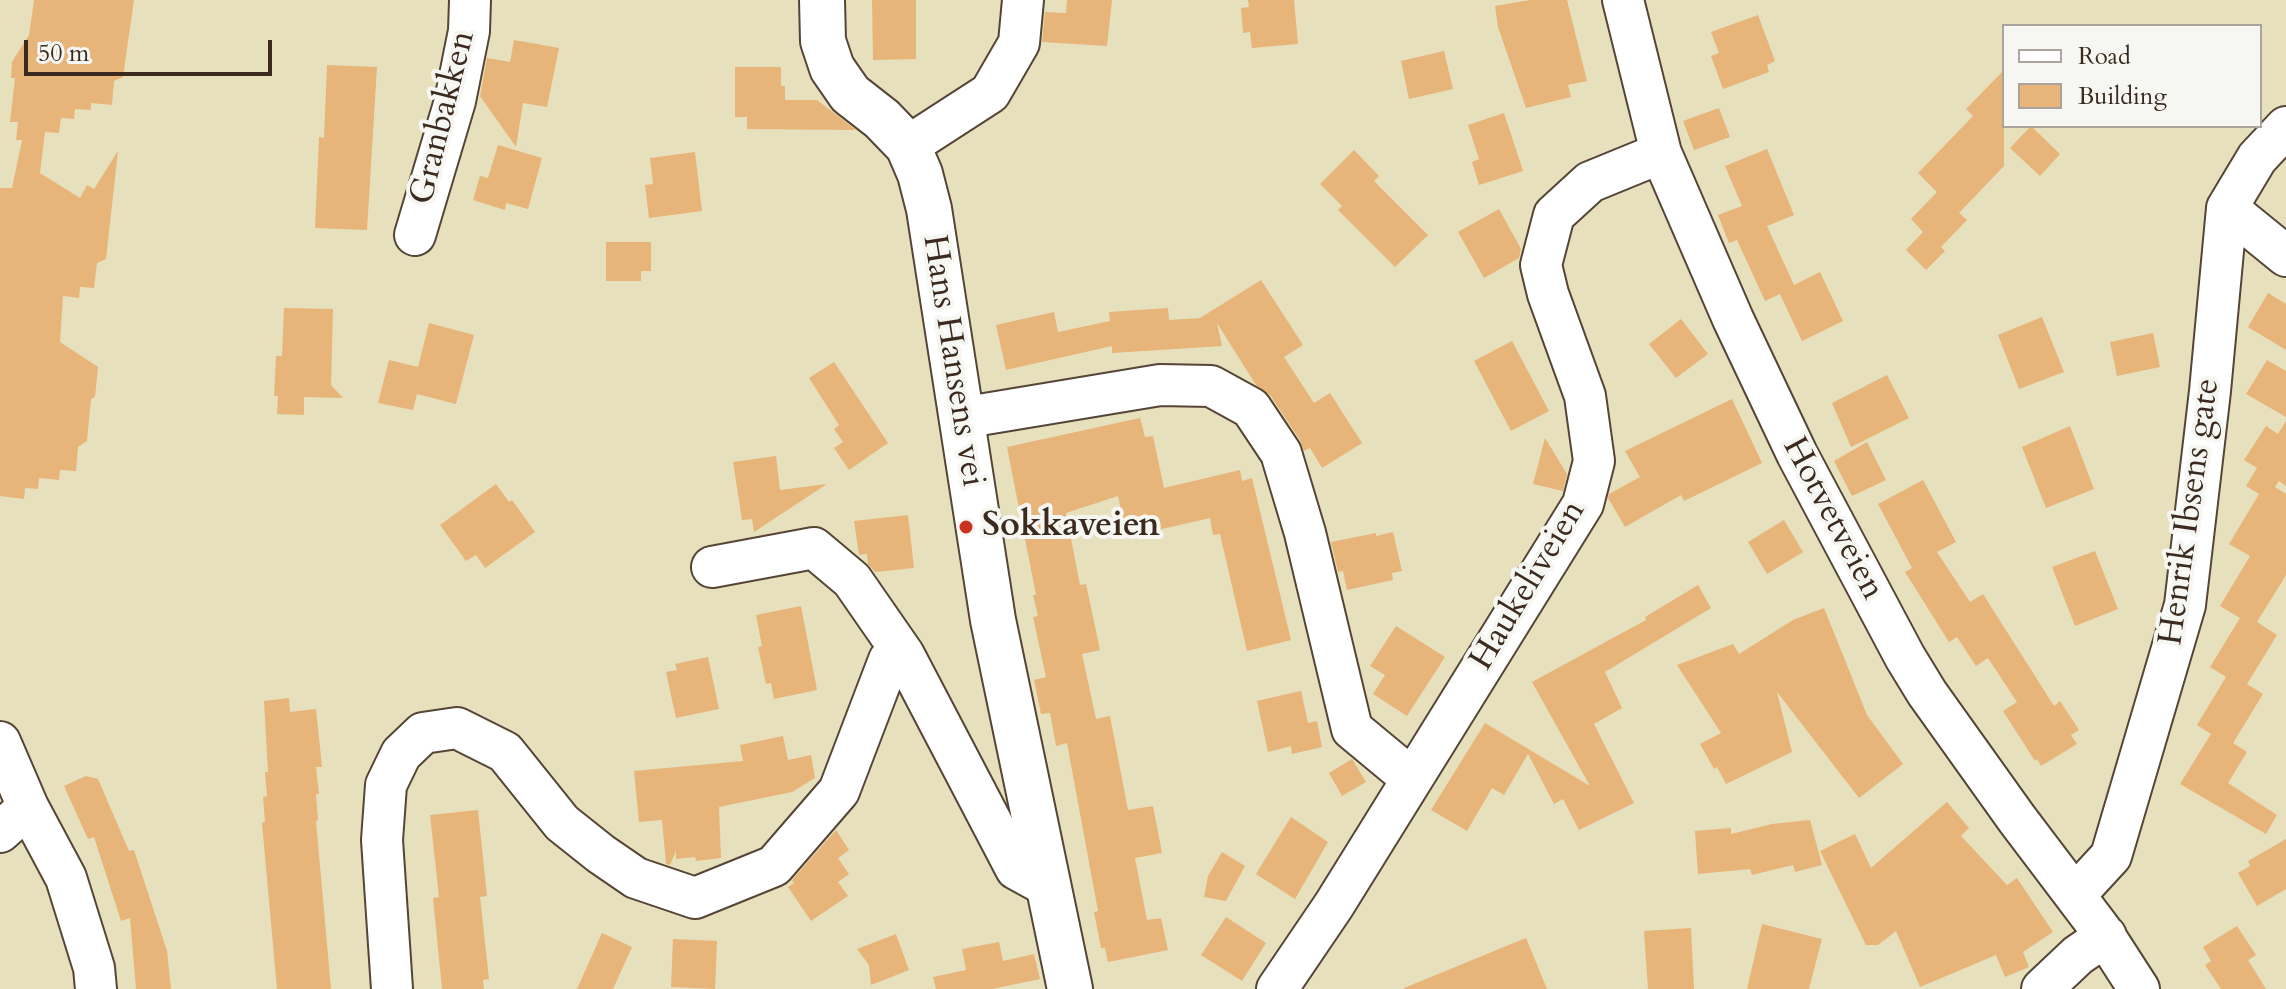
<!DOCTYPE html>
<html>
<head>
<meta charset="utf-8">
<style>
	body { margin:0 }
	#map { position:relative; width:2286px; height:989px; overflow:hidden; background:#e7e0bc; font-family:Cardo,serif }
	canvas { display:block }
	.legend { position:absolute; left:2002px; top:24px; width:260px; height:104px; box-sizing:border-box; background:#f6f6f2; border:2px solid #aba49d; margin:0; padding:10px 14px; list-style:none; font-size:24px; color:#3b2a1e }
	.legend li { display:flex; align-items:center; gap:16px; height:40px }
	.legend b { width:40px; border:2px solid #aba49d }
	.scale { position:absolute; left:24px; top:40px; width:248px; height:36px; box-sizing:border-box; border:4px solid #3b2a1e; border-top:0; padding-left:10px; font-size:24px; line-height:28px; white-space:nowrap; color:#3b2a1e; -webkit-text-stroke:6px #f6f6f2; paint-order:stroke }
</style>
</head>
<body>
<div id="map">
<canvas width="2286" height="989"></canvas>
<ul class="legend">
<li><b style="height:10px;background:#fff"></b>Road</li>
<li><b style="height:22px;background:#e7b47a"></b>Building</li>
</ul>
<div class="scale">50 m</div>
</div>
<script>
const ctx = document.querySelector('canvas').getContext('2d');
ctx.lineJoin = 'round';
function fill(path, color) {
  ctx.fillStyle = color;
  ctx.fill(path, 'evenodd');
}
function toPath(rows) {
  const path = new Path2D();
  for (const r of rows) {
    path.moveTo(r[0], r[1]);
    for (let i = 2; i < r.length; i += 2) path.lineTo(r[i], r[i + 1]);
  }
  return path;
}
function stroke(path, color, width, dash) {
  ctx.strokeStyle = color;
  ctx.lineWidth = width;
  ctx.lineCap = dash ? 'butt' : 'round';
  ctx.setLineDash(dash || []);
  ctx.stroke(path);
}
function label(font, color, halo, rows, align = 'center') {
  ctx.font = font + ' Cardo,serif';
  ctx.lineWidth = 8;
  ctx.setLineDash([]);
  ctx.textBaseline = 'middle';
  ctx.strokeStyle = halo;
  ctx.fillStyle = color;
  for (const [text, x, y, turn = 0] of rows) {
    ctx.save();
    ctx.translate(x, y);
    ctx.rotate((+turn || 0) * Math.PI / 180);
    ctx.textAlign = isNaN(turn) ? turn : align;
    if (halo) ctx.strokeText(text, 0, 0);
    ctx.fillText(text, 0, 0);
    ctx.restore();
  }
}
const building = toPath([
	[34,0,134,0,123,77,114,81,112,105,91,103,91,110,75,109,74,119,61,118,59,133,45,132,40,173,80,198,87,185,94,189,118,151,106,259,97,263,94,288,80,287,79,298,63,296,60,342,98,367,95,397,91,399,87,441,78,447,76,471,60,470,59,480,39,478,38,489,25,488,24,499,0,496,0,188,12,188,22,140,16,140,18,122,10,122,15,78,11,78,12,62,29,35],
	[872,0,916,0,916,59,873,60],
	[1067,0,1112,0,1107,46,1042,42,1045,12,1066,13],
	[1248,0,1294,0,1298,44,1252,48,1250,32,1243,33,1241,8,1249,7],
	[1530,0,1567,0,1587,81,1568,85,1571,97,1526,108,1498,27,1495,6],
	[1758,15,1775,61,1767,65,1769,72,1723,89,1711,56,1719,53,1711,32],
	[514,40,559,48,547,107,523,103,516,147,480,96,487,58,510,62],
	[1444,51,1453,89,1409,99,1401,61],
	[327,65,377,67,367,230,315,228,319,137,324,138],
	[735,67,781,67,781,86,785,86,785,100,817,100,856,130,747,129,747,117,735,117],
	[2004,70,2004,166,1959,213,1967,220,1941,247,1945,251,1926,270,1906,250,1923,232,1911,219,1937,192,1918,173,1973,116,1966,109],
	[1719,108,1730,137,1694,150,1683,121],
	[1504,113,1523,171,1479,185,1472,162,1479,159,1468,125],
	[2031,126,2060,154,2040,176,2010,148],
	[498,145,542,158,528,209,506,203,505,210,473,200,480,176,488,178],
	[1767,149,1794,215,1767,226,1794,285,1820,272,1843,321,1802,341,1780,294,1765,301,1737,240,1729,243,1718,215,1742,206,1725,166],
	[1354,150,1379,176,1374,181,1428,235,1395,267,1338,210,1342,206,1320,184],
	[695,152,702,211,649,218,645,185,653,184,650,158],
	[1499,209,1521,249,1519,258,1484,278,1458,232],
	[606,242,651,242,651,271,641,271,641,281,606,281],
	[1261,280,1303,345,1284,357,1314,403,1330,393,1362,443,1322,468,1310,448,1304,451,1300,440,1270,395,1256,385,1217,323,1222,346,1112,353,1112,346,1006,370,996,325,1054,312,1058,332,1110,321,1109,312,1168,308,1169,320,1200,318],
	[2268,293,2286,304,2286,350,2248,327],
	[284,308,333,309,331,385,343,398,304,397,304,415,277,414,278,396,274,396,276,356,282,356],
	[2042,317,2064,372,2019,389,1998,335],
	[1681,319,1708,354,1676,378,1649,344],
	[429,323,474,335,456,404,417,394,413,410,378,403,389,360,418,367],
	[2153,333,2160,367,2117,376,2110,342],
	[1512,341,1549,411,1511,431,1474,361],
	[2267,360,2286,371,2286,417,2246,394],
	[834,362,888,443,849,470,834,448,843,442,834,429,839,425,809,378],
	[1887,375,1909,418,1851,447,1832,403],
	[1732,399,1762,463,1684,501,1681,495,1625,527,1608,498,1609,494,1640,477,1625,451],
	[1140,418,1145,437,1153,436,1164,488,1240,470,1242,481,1252,478,1291,640,1247,651,1220,534,1213,535,1210,518,1127,537,1118,496,1066,513,1080,585,1086,584,1100,650,1082,654,1096,719,1110,716,1128,810,1153,806,1162,853,1135,858,1147,920,1161,918,1168,950,1108,962,1105,948,1101,948,1094,912,1098,911,1067,743,1056,746,1050,713,1041,714,1034,680,1046,677,1033,617,1038,616,1033,595,1036,595,1007,447],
	[2286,421,2286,486,2279,481,2275,487,2286,494,2286,575,2257,622,2277,635,2247,684,2263,694,2233,743,2247,752,2228,783,2277,815,2266,834,2180,784,2211,734,2197,725,2226,677,2210,667,2240,618,2220,606,2250,556,2229,544,2259,494,2246,486,2257,468,2244,460,2266,426,2278,434],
	[2070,426,2094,489,2046,508,2022,447],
	[1545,438,1567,474,1563,491,1533,484],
	[1867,442,1886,480,1852,496,1834,461],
	[776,456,780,490,827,484,754,532,752,519,742,520,733,462],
	[1923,480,1956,542,1937,552,1970,602,1983,594,2054,706,2060,701,2079,730,2071,735,2077,744,2041,766,2037,759,2035,761,2003,711,2017,702,1988,658,1976,666,1957,637,1949,642,1905,572,1912,568,1878,504],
	[496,484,509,502,512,500,535,532,485,568,476,555,466,561,440,525],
	[908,515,914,568,875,572,868,564,867,554,859,555,854,521],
	[1784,520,1803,552,1767,574,1748,542],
	[1393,532,1402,571,1392,573,1393,580,1347,590,1343,571,1338,572,1331,542,1376,533,1376,536],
	[2095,551,2118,609,2075,626,2052,567],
	[1698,585,1711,608,1605,672,1622,708,1594,724,1634,803,1579,830,1563,799,1554,804,1528,754,1504,795,1492,788,1467,831,1431,810,1485,723,1590,786,1532,682,1646,620,1645,617],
	[801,606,817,690,774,699,771,683,766,684,758,647,762,646,756,615],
	[1824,608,1867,715,1903,764,1859,798,1777,692,1792,752,1726,784,1717,767,1714,769,1700,744,1721,733,1677,665,1733,644,1739,654,1793,620],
	[1396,626,1445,657,1407,716,1373,694,1385,675,1370,666],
	[708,657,719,709,676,718,666,672,677,670,675,664],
	[1301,691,1308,723,1317,721,1322,747,1292,754,1291,746,1268,752,1257,701],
	[289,698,290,712,316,709,322,767,316,767,319,794,316,794,318,820,316,821,331,989,277,989,262,823,265,822,263,797,267,796,265,772,268,772,264,701],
	[783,736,788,760,811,755,815,778,792,792,719,807,721,858,696,861,695,857,676,859,676,851,670,865,666,864,662,820,639,822,634,771,743,761,740,745],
	[1352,759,1366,782,1342,796,1329,773],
	[86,776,98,779,129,851,134,850,167,951,171,989,136,989,130,918,121,921,94,837,88,839,64,786],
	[1947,802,1969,828,1961,836,2007,885,2017,878,2053,932,2023,952,2029,967,2005,977,1996,955,1920,987,1896,931,1878,945,1866,945,1820,851,1855,834,1871,868],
	[478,810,487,896,480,897,489,979,483,980,484,989,442,989,433,898,439,897,430,815],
	[1291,817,1328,842,1295,899,1256,874],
	[1810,820,1822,865,1795,872,1793,865,1752,875,1750,869,1698,874,1695,831,1731,828,1731,834,1772,824],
	[836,830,849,850,838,858,849,874,838,882,848,896,811,921,788,887,794,883,792,880],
	[2286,839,2286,889,2257,906,2238,873,2250,866,2248,861],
	[1222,852,1245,866,1226,901,1204,897,1208,876],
	[1226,917,1266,943,1242,981,1201,955],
	[1762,924,1822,939,1809,989,1747,989],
	[2237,926,2256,955,2248,960,2266,989,2221,989,2205,965,2211,961,2203,947],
	[1691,928,1694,989,1648,989,1644,931],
	[602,933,632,947,613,989,577,989],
	[896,934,909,970,871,985,869,965,857,949],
	[1526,938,1547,989,1404,989,1404,988],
	[673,939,717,941,715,989,671,987],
	[999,942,1003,961,1034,954,1040,979,992,989,936,989,933,977,966,970,962,949]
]);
const minor = toPath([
	[1623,0,1661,153,1733,319,1797,454,1905,657,1927,693,2017,819,2101,930,2139,989],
	[908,146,990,93,1019,43,1023,0],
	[2227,208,2286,256],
	[415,235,455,101,469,31,470,0],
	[961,418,1160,385,1211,386,1251,408,1281,453,1305,533,1352,729,1411,778],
	[712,567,814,548,852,580,904,655],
	[0,742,28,807,66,878,94,968,96,989],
	[0,832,28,807],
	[2075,895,2111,856,2185,605,2210,391,2227,208,2257,158,2286,127],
	[392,989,382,840,386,785,401,754,423,733,457,728,505,752,562,823,601,854,636,878,695,898,774,866,839,791,889,660,904,655,1016,869,1047,886],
	[1277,989,1334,905,1583,504,1594,461,1585,396,1548,294,1541,265,1554,215,1590,182,1661,153],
	[2042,989,2078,955,2106,936]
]);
const major = toPath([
	[822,0,823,41,832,68,850,94,882,119,908,146,920,174,929,209,993,620,1070,989]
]);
const markers = [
	[966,527,8,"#c8321e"]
];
const streetNames = [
	["Granbakken",444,118,-76],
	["Hans Hansens vei",952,361,81],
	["Henrik Ibsens gate",2191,512,-82],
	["Hotvetveien",1832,519,62],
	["Haukeliveien",1529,586,-59]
];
const poiNames = [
	["Sokkaveien",982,527]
];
fill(building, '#e7b47a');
stroke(minor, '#554536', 44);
stroke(major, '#554536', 48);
stroke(minor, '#fff', 40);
stroke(major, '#fff', 44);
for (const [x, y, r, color] of markers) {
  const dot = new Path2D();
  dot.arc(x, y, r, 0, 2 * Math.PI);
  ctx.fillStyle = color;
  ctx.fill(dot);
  stroke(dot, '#f6f6f2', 3);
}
label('34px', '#3b2a1e', '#f6f6f2', streetNames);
label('bold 34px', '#3b2a1e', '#f6f6f2', poiNames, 'left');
</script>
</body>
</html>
